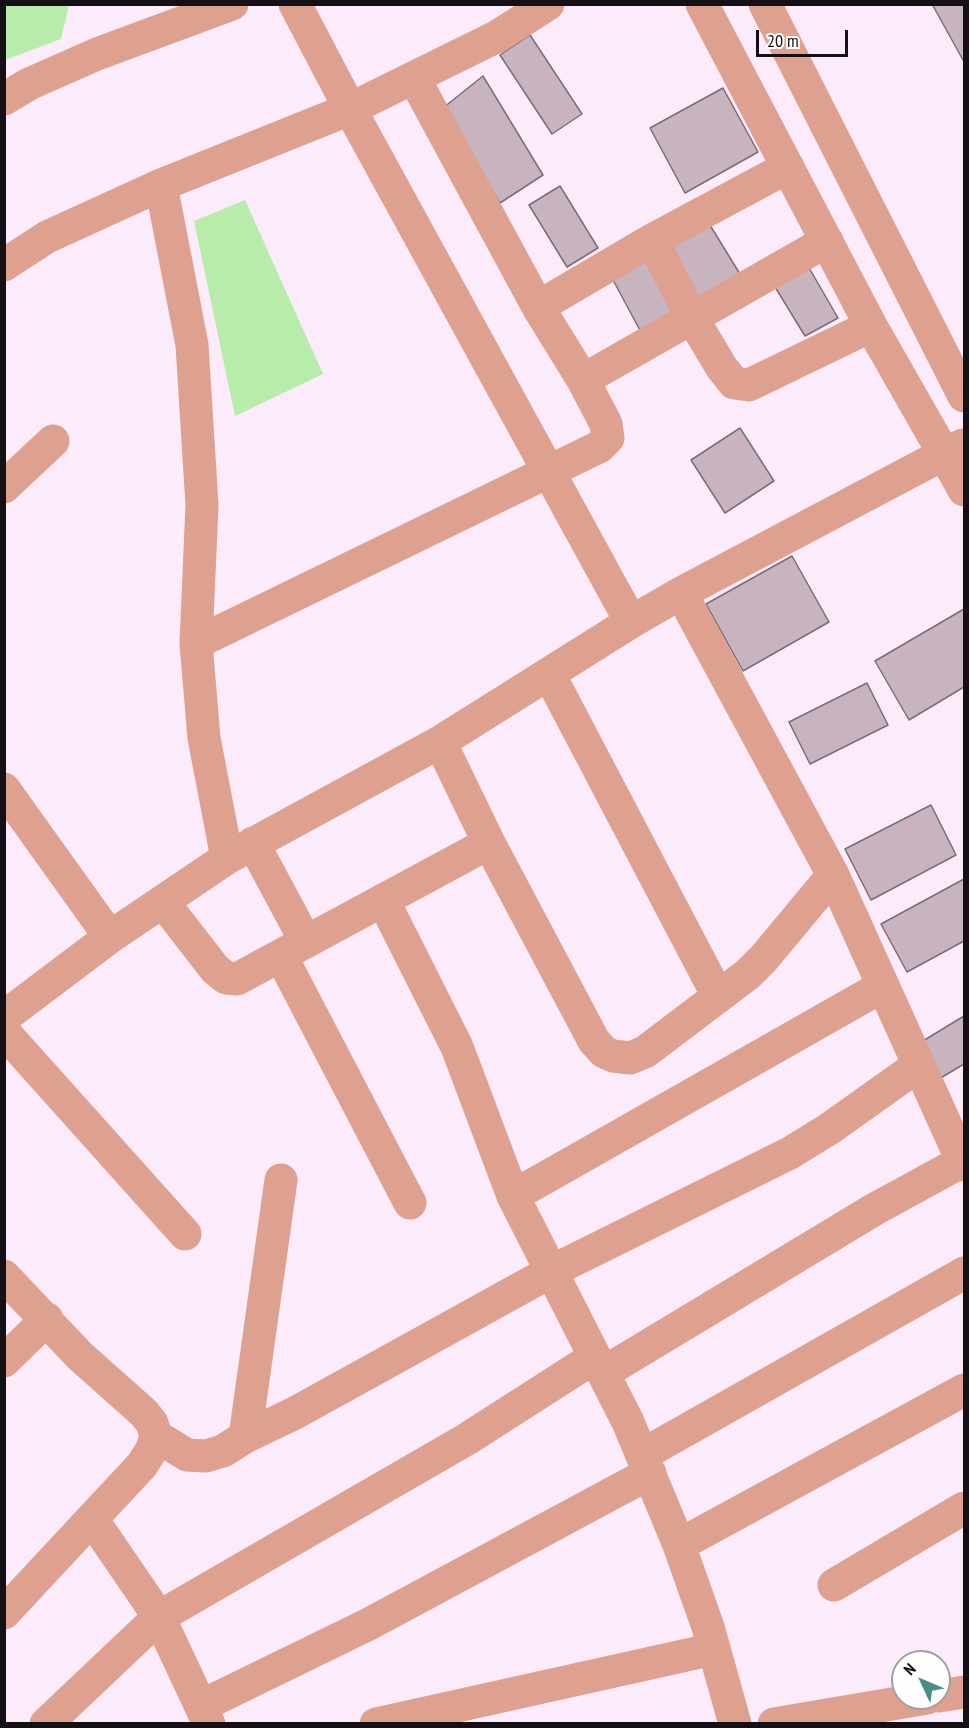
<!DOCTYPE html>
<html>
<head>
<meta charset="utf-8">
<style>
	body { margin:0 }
	#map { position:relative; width:969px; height:1728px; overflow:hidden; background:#fcebfa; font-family:"PT Sans Narrow",sans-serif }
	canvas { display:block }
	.frame { position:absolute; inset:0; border:6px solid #151015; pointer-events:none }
	.north { position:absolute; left:891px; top:1650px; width:60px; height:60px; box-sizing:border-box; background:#fefefe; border:2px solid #a19fa1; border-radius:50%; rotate:314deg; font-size:16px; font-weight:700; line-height:24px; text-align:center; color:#151015 }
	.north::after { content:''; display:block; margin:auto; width:21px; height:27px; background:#488e84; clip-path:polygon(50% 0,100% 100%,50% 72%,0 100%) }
	.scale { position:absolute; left:756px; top:30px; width:92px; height:27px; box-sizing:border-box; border:3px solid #151015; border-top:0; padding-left:8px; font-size:18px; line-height:21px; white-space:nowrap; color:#151015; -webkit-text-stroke:4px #fefefe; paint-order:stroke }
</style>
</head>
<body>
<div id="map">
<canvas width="969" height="1728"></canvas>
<div class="frame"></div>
<div class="north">N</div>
<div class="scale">20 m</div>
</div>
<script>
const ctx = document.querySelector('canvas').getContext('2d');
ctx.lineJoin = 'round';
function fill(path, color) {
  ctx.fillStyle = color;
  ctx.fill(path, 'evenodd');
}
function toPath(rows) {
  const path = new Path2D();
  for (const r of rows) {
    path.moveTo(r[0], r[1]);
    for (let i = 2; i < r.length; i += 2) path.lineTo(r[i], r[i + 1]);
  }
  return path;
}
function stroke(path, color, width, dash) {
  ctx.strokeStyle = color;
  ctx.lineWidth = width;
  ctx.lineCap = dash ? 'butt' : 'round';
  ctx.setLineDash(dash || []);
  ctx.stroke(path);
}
const green = toPath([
	[5,4,69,5,61,39,5,60],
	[245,200,323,374,235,416,194,221]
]);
const building = toPath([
	[932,4,964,4,964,59,963,60,932,4],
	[530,35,582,114,552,134,500,55,530,35],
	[483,76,543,175,500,203,443,108,483,76],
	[723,88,758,152,685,193,650,128,723,88],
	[560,186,598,248,567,267,529,205,560,186],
	[705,217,740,274,697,298,669,238,705,217],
	[644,259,677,314,643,336,612,278,644,259],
	[808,266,838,318,805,336,772,282,808,266],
	[740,428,774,481,725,513,691,460,740,428],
	[792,556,829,622,743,671,706,604,792,556],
	[964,609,964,687,909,720,875,661,964,609],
	[867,683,888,725,810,764,789,722,867,683],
	[931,805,956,855,871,900,845,849,931,805],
	[964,879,964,941,907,972,881,924,964,879],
	[964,1016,964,1064,939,1079,918,1044,964,1016]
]);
const minor = toPath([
	[295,4,350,109,631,622],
	[765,4,964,396],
	[4,99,29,84,97,54,232,4],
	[161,185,192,345,202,505,196,643,204,738,227,858],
	[652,240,692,318,722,368,734,383,749,385,871,326],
	[4,265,47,237,161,185,350,109,498,36,548,4],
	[538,307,652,240,788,167],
	[583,380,827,241],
	[963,445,944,454,964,490],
	[4,487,53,441],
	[681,593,833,875,964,1165],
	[196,643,599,447,608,438,606,424,583,380,538,307,414,78],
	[549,674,718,996],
	[440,742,489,843,594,1041,604,1052,613,1056,630,1058,645,1052,748,974,764,958,833,875],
	[4,789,110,937],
	[253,843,306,942],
	[383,900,457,1047,513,1196,628,1422,679,1545,708,1627,735,1724],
	[163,902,215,969,226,978,237,979,489,843],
	[281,956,410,1203],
	[4,1017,110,937,227,858,440,742,631,622,681,593,944,454,871,326,702,4],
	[4,1032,185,1234],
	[513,1196,883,986],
	[4,1276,80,1356,144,1413,152,1423,156,1436,152,1449,142,1465,4,1613],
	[4,1361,47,1319],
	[603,1373,875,1209,963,1161],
	[156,1436,187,1455,206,1456,223,1451,245,1437,295,1413,552,1271,790,1153,829,1129,919,1065],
	[245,1437,281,1180],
	[642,1455,964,1273],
	[92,1519,159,1617,209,1724],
	[679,1545,964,1390],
	[834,1585,964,1508],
	[939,1696,964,1692],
	[201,1706,369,1624,650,1473],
	[46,1724,159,1617,467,1439,595,1357],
	[376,1724,714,1649],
	[774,1724,927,1698]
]);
fill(green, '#b8ecaa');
fill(building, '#c7b4bf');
stroke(building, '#7d6c76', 1.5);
stroke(minor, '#dea18f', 33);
</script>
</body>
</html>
